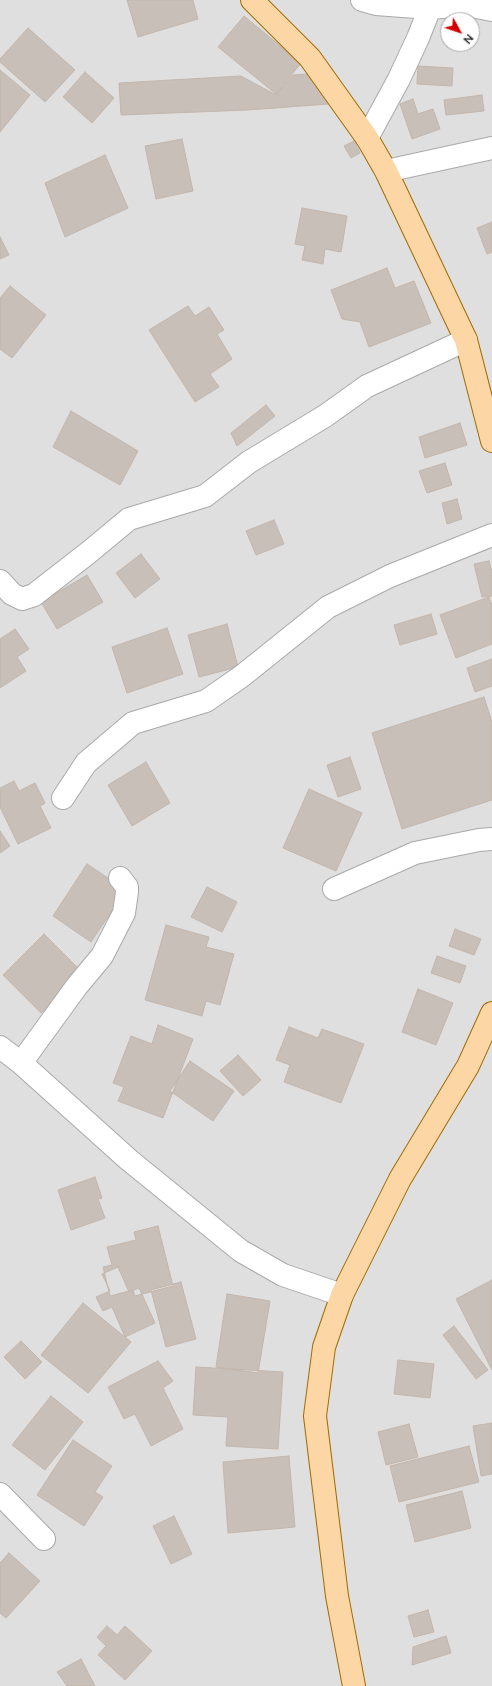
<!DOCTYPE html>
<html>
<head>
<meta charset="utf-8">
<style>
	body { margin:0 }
	#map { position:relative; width:492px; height:1686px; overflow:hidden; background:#f2efe9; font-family:Lato,sans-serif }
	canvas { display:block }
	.north { position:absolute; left:440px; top:12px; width:40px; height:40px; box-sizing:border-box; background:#fff; border:1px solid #a7a7a7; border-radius:50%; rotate:130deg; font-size:11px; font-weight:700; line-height:16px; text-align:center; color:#222 }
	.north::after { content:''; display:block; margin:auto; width:14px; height:18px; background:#d40000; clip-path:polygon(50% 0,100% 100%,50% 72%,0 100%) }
</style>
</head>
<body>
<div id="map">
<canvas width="492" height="1686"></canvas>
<div class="north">N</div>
</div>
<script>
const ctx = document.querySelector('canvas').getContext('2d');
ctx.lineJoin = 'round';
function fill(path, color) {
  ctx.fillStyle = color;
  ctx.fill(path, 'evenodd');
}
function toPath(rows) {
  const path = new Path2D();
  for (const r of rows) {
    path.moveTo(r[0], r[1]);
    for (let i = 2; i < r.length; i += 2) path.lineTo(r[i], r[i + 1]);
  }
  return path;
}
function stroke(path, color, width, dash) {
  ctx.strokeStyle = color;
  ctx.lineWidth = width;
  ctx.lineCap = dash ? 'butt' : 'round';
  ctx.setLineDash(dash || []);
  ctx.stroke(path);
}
const residential = toPath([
	[0,0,492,0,492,1686,0,1686],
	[448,20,472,20,472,44,448,44]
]);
const building = toPath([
	[127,0,193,0,198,19,138,37,127,0],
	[244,16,301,63,276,94,218,47,244,16],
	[28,28,75,70,45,102,0,62,0,59,28,28],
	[418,66,453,68,452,86,417,84,418,66],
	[0,70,30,95,0,132,0,70],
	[85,72,114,98,92,123,63,97,85,72],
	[308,74,329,104,248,110,121,115,119,83,241,76,276,95,293,75,308,74],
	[482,95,484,111,446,115,444,100,482,95],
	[413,99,418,114,433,109,440,129,412,139,400,104,413,99],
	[182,139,193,191,156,199,145,146,182,139],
	[354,141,360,153,351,158,344,146,354,141],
	[105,155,128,208,65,237,45,183,105,155],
	[302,208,347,216,341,252,325,249,323,264,302,260,305,246,295,244,302,208],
	[492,222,492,252,487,254,477,228,492,222],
	[0,237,9,255,0,259,0,237],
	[387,268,395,288,414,281,431,323,369,347,360,322,342,319,331,290,387,268],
	[10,286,46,315,12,358,0,349,0,298,10,286],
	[188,306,195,316,209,307,224,330,217,334,232,359,210,374,219,387,195,402,149,330,188,306],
	[266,405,275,416,237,446,231,433,266,405],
	[71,411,138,451,120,485,53,447,71,411],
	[460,423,467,445,425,458,419,437,460,423],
	[445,463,452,485,427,493,419,471,445,463],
	[457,499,462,519,447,524,442,503,457,499],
	[274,520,284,544,256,555,246,531,274,520],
	[141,554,160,579,135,598,116,573,141,554],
	[489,561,492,572,492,596,482,597,474,564,489,561],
	[87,575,103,602,57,629,41,602,87,575],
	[489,597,492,605,492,644,456,658,440,615,489,597],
	[431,614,437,634,400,645,394,625,431,614],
	[227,624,238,667,199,677,188,635,227,624],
	[167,628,183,674,127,693,112,647,167,628],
	[15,629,29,649,17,657,26,671,0,688,0,639,15,629],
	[492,659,492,686,475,692,467,668,492,659],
	[484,697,492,722,492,800,402,829,372,733,484,697],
	[350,757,361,789,338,797,327,765,350,757],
	[146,762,170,803,132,826,108,785,146,762],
	[14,781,19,791,35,783,45,803,40,806,51,828,18,844,0,807,0,788,14,781],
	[309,789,362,813,336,871,283,848,309,789],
	[0,831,10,846,0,853,0,831],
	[87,864,126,890,91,942,53,916,87,864],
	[207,887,237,902,222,932,191,917,207,887],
	[166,925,209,937,206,947,234,954,220,1005,206,1001,202,1016,145,1000,166,925],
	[455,929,481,939,474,955,449,946,455,929],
	[44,934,82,972,41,1013,3,975,44,934],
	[437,956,466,966,460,983,431,973,437,956],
	[418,989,453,1003,436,1045,402,1032,418,989],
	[158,1025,193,1039,163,1118,118,1101,124,1087,113,1083,131,1036,152,1044,158,1025],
	[289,1027,318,1038,322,1029,364,1044,341,1103,284,1082,290,1065,276,1060,289,1027],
	[238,1055,261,1080,243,1096,220,1071,238,1055],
	[190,1061,234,1091,213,1121,170,1091,190,1061],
	[95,1177,102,1198,98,1199,105,1218,71,1230,58,1190,95,1177],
	[158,1226,173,1286,135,1296,133,1290,110,1296,103,1267,112,1265,107,1247,136,1240,134,1232,158,1226],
	[118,1267,129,1292,139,1288,155,1323,125,1337,112,1307,103,1311,96,1297,110,1291,102,1274,118,1267],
	[492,1280,492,1370,456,1299,492,1280],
	[181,1282,196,1339,166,1347,151,1290,181,1282],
	[227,1294,270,1301,258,1373,216,1367,227,1294],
	[83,1303,131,1342,88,1393,41,1355,83,1303],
	[454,1326,488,1370,476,1379,443,1335,454,1326],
	[21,1341,42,1362,25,1379,4,1357,21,1341],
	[398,1360,434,1364,430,1398,394,1394,398,1360],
	[158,1361,173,1381,163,1388,183,1429,151,1446,135,1414,124,1419,108,1387,158,1361],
	[196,1367,283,1372,278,1449,226,1446,228,1417,193,1415,196,1367],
	[51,1396,83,1422,45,1470,12,1445,51,1396],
	[492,1423,492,1474,481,1476,473,1426,492,1423],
	[409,1424,418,1457,386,1465,378,1432,409,1424],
	[73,1440,112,1466,95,1492,103,1497,84,1526,37,1495,73,1440],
	[469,1446,479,1482,399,1502,390,1466,469,1446],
	[289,1456,295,1527,228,1533,223,1462,289,1456],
	[462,1491,471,1528,415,1542,406,1505,462,1491],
	[174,1516,192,1554,171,1564,153,1526,174,1516],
	[9,1553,40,1581,6,1618,0,1613,0,1563,9,1553],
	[428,1610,434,1632,414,1637,408,1616,428,1610],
	[107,1626,117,1635,125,1626,152,1651,125,1680,98,1655,106,1646,97,1637,107,1626],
	[446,1636,451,1653,412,1665,413,1647,446,1636],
	[81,1659,95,1686,67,1686,57,1672,81,1659]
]);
const minor = toPath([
	[362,0,376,4,430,8,466,5,492,10],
	[367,138,399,79,418,38,430,8],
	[386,171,492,148],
	[0,581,12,594,22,599,34,595,88,553,129,519,205,496,249,462,325,416,367,386,466,340],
	[63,798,86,763,133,723,206,701,242,676,328,607,390,576,492,535],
	[334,889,415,853,479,840,492,839],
	[0,1047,21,1063,129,1160,241,1251,283,1275,342,1295],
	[21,1063,77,986,102,956,124,913,127,892,127,887,120,878],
	[0,1494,44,1539]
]);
const major = toPath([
	[252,0,310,58,367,138,386,171,466,340,492,441],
	[354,1686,337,1596,315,1416,324,1347,342,1295,400,1179,468,1066,492,1013]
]);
fill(residential, '#e0dfdf');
fill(building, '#c7bfb8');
stroke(building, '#c4b6ab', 1);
stroke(minor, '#a9a9a9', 24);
stroke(major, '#a06b00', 24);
stroke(minor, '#fff', 22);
stroke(major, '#fcd6a4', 22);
</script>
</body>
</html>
